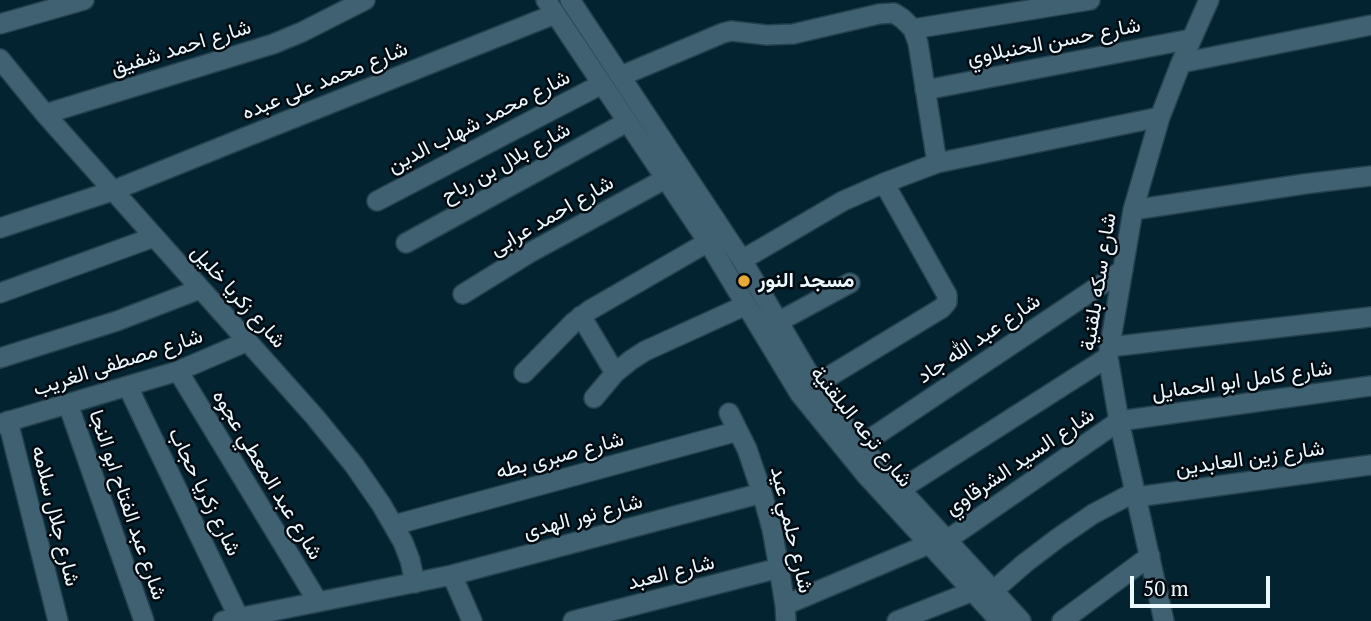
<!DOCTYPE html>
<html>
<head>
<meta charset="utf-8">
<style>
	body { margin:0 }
	#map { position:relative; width:1371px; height:621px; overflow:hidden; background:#042330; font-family:"PT Serif",serif }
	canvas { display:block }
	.scale { position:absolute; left:1130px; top:576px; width:140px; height:32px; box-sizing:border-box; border:4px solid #eaf8ff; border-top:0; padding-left:9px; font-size:21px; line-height:24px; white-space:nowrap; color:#eaf8ff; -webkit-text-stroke:5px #020b10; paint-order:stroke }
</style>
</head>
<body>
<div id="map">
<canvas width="1371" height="621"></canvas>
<div class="scale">50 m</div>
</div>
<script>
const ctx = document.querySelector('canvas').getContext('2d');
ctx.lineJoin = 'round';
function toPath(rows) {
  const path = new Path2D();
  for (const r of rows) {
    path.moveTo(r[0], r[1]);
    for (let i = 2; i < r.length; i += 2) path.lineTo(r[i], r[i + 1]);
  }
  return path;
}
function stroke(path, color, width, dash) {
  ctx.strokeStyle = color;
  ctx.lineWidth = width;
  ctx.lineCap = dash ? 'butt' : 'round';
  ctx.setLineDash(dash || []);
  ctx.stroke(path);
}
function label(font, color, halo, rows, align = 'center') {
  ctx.font = font + ' "PT Serif",Vazirmatn,serif';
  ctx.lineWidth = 5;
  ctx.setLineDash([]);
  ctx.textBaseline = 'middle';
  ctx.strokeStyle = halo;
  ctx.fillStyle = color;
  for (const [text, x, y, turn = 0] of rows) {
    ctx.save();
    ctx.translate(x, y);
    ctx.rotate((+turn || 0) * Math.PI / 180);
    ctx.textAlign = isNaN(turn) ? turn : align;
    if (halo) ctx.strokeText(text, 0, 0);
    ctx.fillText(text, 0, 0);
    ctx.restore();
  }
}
const minor = toPath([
	[546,0,708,242,800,394,866,475,1000,621],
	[570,0,742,260,815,384,834,412,877,464,1021,621],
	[0,24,84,0],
	[913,29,918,43,937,163],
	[0,59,45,114,315,417,354,465,381,504,403,542,410,560,415,583],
	[1181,63,1371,25],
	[621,76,723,33,731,31,767,35,793,34,879,14,894,13,903,19,913,29,1090,0],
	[925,90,1191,39],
	[45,114,273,44,302,32,365,0],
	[377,201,602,84],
	[1133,210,1304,184,1371,176],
	[0,228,112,191,241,139,555,14],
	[406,243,627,122],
	[742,260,843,201,884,183,937,163,1160,117],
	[0,293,154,237],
	[463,294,531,252,665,179],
	[581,316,615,373],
	[778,322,850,283],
	[1109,347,1371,317],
	[0,358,117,321,200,289],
	[178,371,318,602],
	[524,373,574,322,590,310,708,242],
	[128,387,239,618],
	[805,391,942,308,947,302,947,295,884,183],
	[594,398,615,373,631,360,645,351,746,305],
	[68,404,144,621],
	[729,413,747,449,762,493,772,529,779,568,785,605,786,621],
	[8,421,58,621],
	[0,424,178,371,248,341],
	[861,445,1123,270],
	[901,489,1108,357],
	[1136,497,1371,465],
	[394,525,738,431],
	[947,540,1119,421,1371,386],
	[452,575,472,621],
	[993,591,1025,563,1058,538,1093,514,1135,492],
	[785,605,929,544],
	[223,621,452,575,762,493],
	[573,621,779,568],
	[897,621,973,591],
	[1062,621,1150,556],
	[1164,621,1119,421,1108,357,1133,210,1160,117,1181,63,1209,0]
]);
const markers = [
	[744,281,7,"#eaaa39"]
];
const streetNames = [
	["شارع حسن الحنبلاوي",1054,42,-11],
	["شارع احمد شفيق",181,48,-17],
	["شارع محمد على عبده",325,81,-22],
	["شارع محمد شهاب الدين",479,122,-27],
	["شارع بلال بن رباح",506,163,-29],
	["شارع احمد عرابى",552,216,-30],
	["شارع سكه بلقنية",1099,282,-81],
	["شارع زكريا خليل",238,297,48],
	["شارع عبد الله جاد",979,339,-34],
	["شارع مصطفى الغريب",118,363,-18],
	["شارع كامل ابو الحمايل",1242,381,-8],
	["شارع ترعه البلقنية",861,427,51],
	["شارع صبرى بطه",560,456,-15],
	["شارع زين العابدين",1250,459,-8],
	["شارع السيد الشرقاوي",1020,462,-34],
	["شارع عبد المعطي عجوه",267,475,59],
	["شارع زكريا حجاب",204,492,64],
	["شارع عبد الفتاح ابو النجا",127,505,71],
	["شارع جلال سلامه",55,516,76],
	["شارع نور الهدى",583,517,-15],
	["شارع حلمي عيد",791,530,77],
	["شارع العبد",671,573,-14]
];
const poiNames = [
	["مسجد النور",758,281]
];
stroke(minor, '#24414d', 22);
stroke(minor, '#406171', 19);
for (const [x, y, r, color] of markers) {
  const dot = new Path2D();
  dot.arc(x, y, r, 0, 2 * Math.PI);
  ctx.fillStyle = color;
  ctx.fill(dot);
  stroke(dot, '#020b10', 2.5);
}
label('21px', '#eaf8ff', '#020b10', streetNames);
label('bold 21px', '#eaf8ff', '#020b10', poiNames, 'left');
</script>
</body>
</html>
